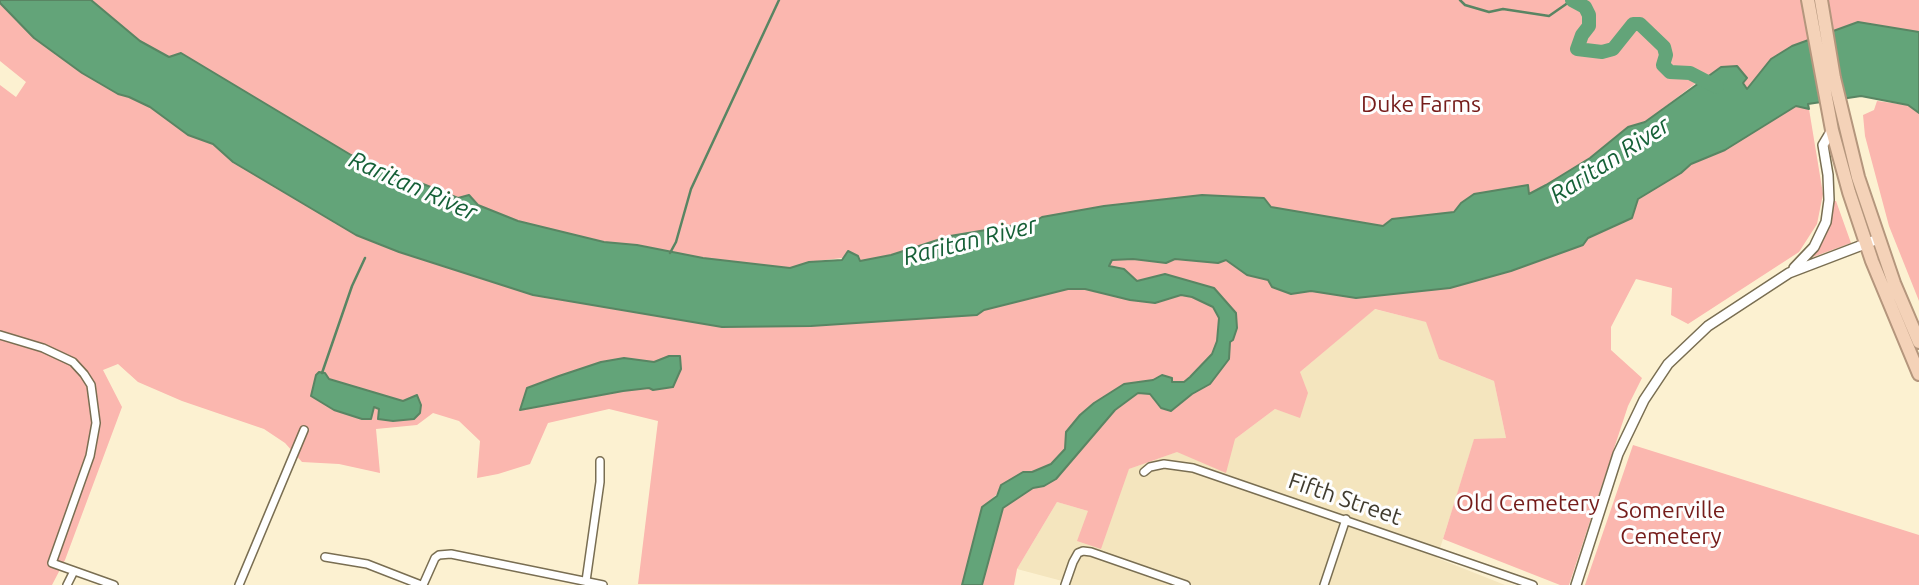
<!DOCTYPE html>
<html>
<head>
<meta charset="utf-8">
<style>
	body { margin:0 }
	canvas { display:block; background:#fcf1d1 }
</style>
</head>
<body>
<canvas width="1919" height="585"></canvas>
<script>
const ctx = document.querySelector('canvas').getContext('2d');
ctx.lineJoin = 'round';
function fill(path, color) {
  ctx.fillStyle = color;
  ctx.fill(path, 'evenodd');
}
function toPath(rows) {
  const path = new Path2D();
  for (const r of rows) {
    path.moveTo(r[0], r[1]);
    for (let i = 2; i < r.length; i += 2) path.lineTo(r[i], r[i + 1]);
  }
  return path;
}
function stroke(path, color, width, dash) {
  ctx.strokeStyle = color;
  ctx.lineWidth = width;
  ctx.lineCap = dash ? 'butt' : 'round';
  ctx.setLineDash(dash || []);
  ctx.stroke(path);
}
function label(font, color, halo, rows, align = 'center') {
  ctx.font = font + ' Ubuntu,sans-serif';
  ctx.lineWidth = 6;
  ctx.setLineDash([]);
  ctx.textBaseline = 'middle';
  ctx.strokeStyle = halo;
  ctx.fillStyle = color;
  for (const [text, x, y, turn = 0] of rows) {
    ctx.save();
    ctx.translate(x, y);
    ctx.rotate((+turn || 0) * Math.PI / 180);
    ctx.textAlign = isNaN(turn) ? turn : align;
    if (halo) ctx.strokeText(text, 0, 0);
    ctx.fillText(text, 0, 0);
    ctx.restore();
  }
}
const built = toPath([
	[1374,309,1427,322,1439,359,1494,381,1506,438,1474,440,1437,558,1505,585,1066,585,1066,582,1017,569,1057,502,1088,511,1129,469,1176,452,1235,439,1275,409,1300,417,1300,372]
]);
const green = toPath([
	[91,0,1919,0,1919,32,1858,22,1792,46,1771,59,1747,89,1743,83,1700,80,1645,122,1628,127,1590,158,1546,185,1528,194,1527,185,1461,203,1454,212,1392,219,1383,226,1271,207,1232,198,1202,195,1104,206,1042,217,1034,222,950,236,891,255,859,261,858,256,809,262,790,268,703,258,637,245,604,242,518,221,478,205,469,195,458,198,351,155,181,53,169,57,140,41],
	[0,3,34,38,82,73,118,94,129,97,150,107,188,135,213,144,233,162,356,235,399,252,533,295,722,327,811,326,977,315,984,310,1068,289,1085,289,1130,300,1155,303,1181,295,1192,297,1213,307,1219,318,1217,341,1212,354,1184,382,1153,380,1107,396,1094,403,1065,449,1051,464,1032,472,1023,472,982,507,962,585,638,584,658,421,609,409,548,423,530,464,498,474,477,478,480,441,459,421,433,413,417,425,376,429,380,473,339,464,302,462,285,443,264,429,182,401,138,382,118,364,103,370,122,407,65,560,52,585,0,585,0,85,16,97,26,82,0,61],
	[325,373,329,379,404,401,380,409,316,375],
	[1877,101,1908,105,1919,113,1919,301,1889,226,1865,136,1863,115,1874,110],
	[1796,106,1809,109,1823,194,1817,224,1799,252,1688,324,1671,315,1672,288,1636,279,1611,327,1611,350,1642,378,1628,406,1569,585,1560,585,1443,539,1474,439,1506,438,1494,381,1439,359,1426,322,1375,309,1300,372,1308,393,1300,418,1275,409,1235,439,1226,473,1177,452,1129,469,1101,549,1077,541,1088,511,1057,502,1017,569,1014,585,982,585,1003,508,1033,488,1044,486,1056,479,1115,410,1138,393,1151,394,1161,408,1171,411,1192,394,1210,384,1229,359,1230,341,1236,313,1165,274,1137,281,1124,269,1108,266,1112,260,1133,259,1166,263,1175,259,1218,263,1226,260,1247,275,1268,280,1291,294,1311,291,1356,298,1511,271,1583,245,1588,238,1614,227,1638,199,1681,173,1691,164,1725,150],
	[1834,201,1836,201,1851,243,1813,257,1827,231],
	[1633,445,1919,535,1919,585,1585,585]
]);
const water = toPath([
	[0,0,91,0,140,41,169,57,181,53,351,155,458,198,469,195,478,205,518,221,604,242,637,245,703,258,790,268,809,262,842,260,848,251,858,256,860,261,891,255,950,236,1034,222,1042,217,1104,206,1202,195,1264,198,1271,207,1383,226,1392,219,1454,212,1461,203,1474,194,1528,185,1529,194,1546,185,1590,158,1628,127,1645,122,1721,67,1737,66,1747,78,1743,83,1747,89,1771,59,1792,46,1858,22,1919,32,1919,113,1908,105,1861,96,1808,104,1809,109,1796,106,1725,150,1691,164,1681,173,1638,199,1632,218,1588,238,1583,245,1511,271,1450,288,1356,298,1311,291,1291,294,1272,287,1268,280,1247,275,1226,260,1218,263,1175,259,1166,263,1133,259,1112,260,1109,266,1124,269,1137,281,1165,274,1214,288,1236,313,1237,328,1233,340,1230,342,1229,359,1210,384,1192,394,1171,411,1161,408,1150,394,1138,393,1115,410,1056,479,1044,486,1033,488,1003,508,982,585,962,585,982,507,997,496,1001,485,1023,472,1032,472,1051,464,1065,449,1066,432,1080,415,1094,403,1124,384,1153,380,1162,375,1172,378,1172,382,1184,382,1190,377,1212,354,1217,341,1219,318,1213,307,1192,297,1181,295,1155,303,1130,300,1085,289,1068,289,984,310,977,315,811,326,722,327,533,295,399,252,356,235,233,162,213,144,188,135,150,107,129,97,118,94,82,73,34,38,0,3,0,0],
	[669,356,680,356,681,369,673,387,653,390,649,388,623,391,520,410,527,388,559,376,601,362,624,358,654,362,669,356],
	[319,372,325,373,329,379,403,401,417,395,421,405,420,413,414,419,393,421,378,419,379,409,374,407,371,419,362,419,334,410,311,396,316,375,319,372]
]);
const stream = toPath([
	[1460,0,1465,5,1489,12,1503,9,1549,16,1572,0],
	[670,253,676,242,691,189,779,0],
	[322,373,352,286,365,258]
]);
const river = toPath([
	[1572,0,1585,7,1589,15,1589,26,1582,35,1577,49,1602,52,1613,49,1633,24,1640,24,1664,47,1666,55,1663,65,1670,72,1690,73,1717,87]
]);
const minor = toPath([
	[0,335,43,348,73,362,84,374,91,385,96,423,90,456,52,563,114,585],
	[1144,472,1150,467,1164,464,1193,468,1533,585],
	[325,557,367,564,421,585],
	[586,581,600,482,600,461],
	[67,585,74,571],
	[239,585,304,430],
	[423,585,435,558,439,555,451,554,603,585],
	[1065,585,1073,562,1078,553,1083,551,1091,552,1186,585],
	[1324,585,1346,519]
]);
const tertiary = toPath([
	[1794,268,1814,247,1826,222,1829,200,1828,175,1823,145,1832,130],
	[1576,585,1618,454,1644,400,1668,364,1708,326,1789,273,1878,239]
]);
const trunk = toPath([
	[1808,0,1832,130,1849,192,1872,261,1919,374],
	[1821,0,1834,78,1858,177,1894,283,1919,342]
]);
const parkNames = [
	["Duke Farms",1421,104],
	["Old Cemetery",1528,503],
	["Somerville",1671,510],
	["Cemetery",1671,536]
];
const streetNames = [
	["Fifth Street",1345,499,19]
];
const waterNames = [
	["Raritan River",1610,160,-33],
	["Raritan River",413,186,24],
	["Raritan River",970,241,-14]
];
fill(built, '#f4e5be');
fill(green, '#fbb7af');
fill(water, '#63a479');
stroke(water, '#598563', 2);
stroke(stream, '#598563', 2.5);
stroke(river, '#63a479', 14);
stroke(minor, '#796e52', 10);
stroke(tertiary, '#796e52', 12);
stroke(trunk, '#b4967d', 16);
stroke(minor, '#fff', 7);
stroke(tertiary, '#fff', 9);
stroke(trunk, '#f4d2b8', 12);
label('23px', '#751c1a', '#fefefe', parkNames);
label('23px', '#413c2f', '#fefefe', streetNames);
label('italic 24px', '#156037', '#fefefe', waterNames);
</script>
</body>
</html>
